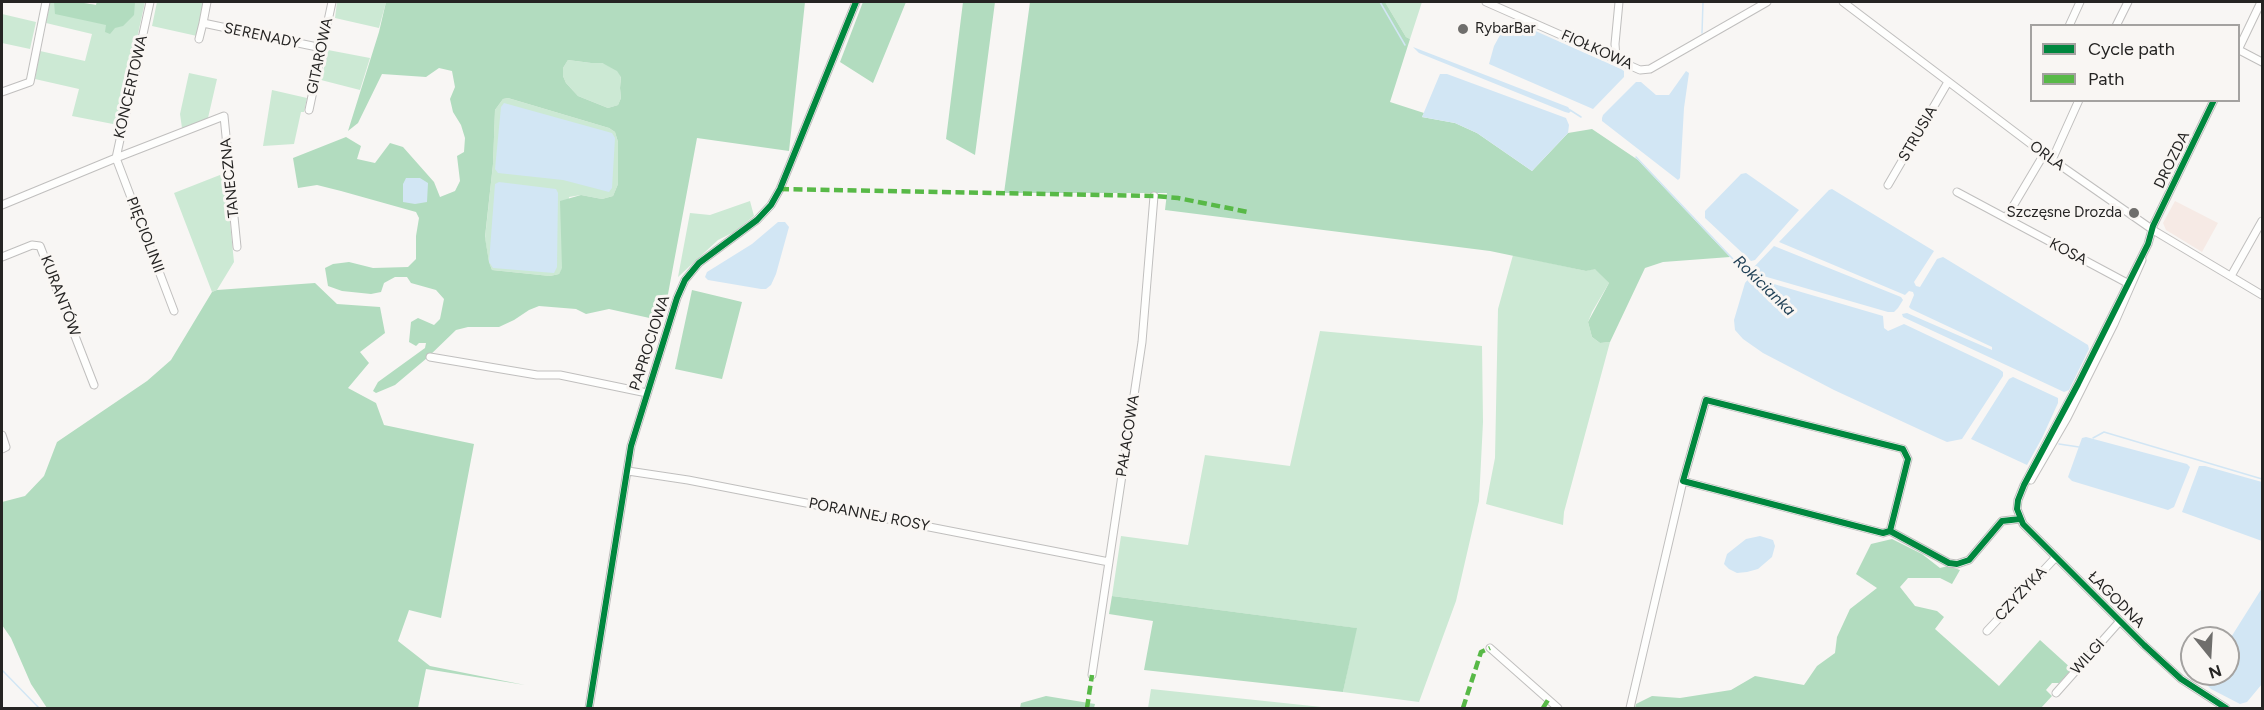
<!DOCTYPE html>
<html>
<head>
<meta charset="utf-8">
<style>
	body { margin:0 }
	#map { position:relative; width:2264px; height:710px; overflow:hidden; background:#f8f6f4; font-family:Figtree,sans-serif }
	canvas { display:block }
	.frame { position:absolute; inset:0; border:3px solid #252423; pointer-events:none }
	.legend { position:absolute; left:2030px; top:24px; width:210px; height:78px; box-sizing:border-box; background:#f9f6f3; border:2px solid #a4a2a0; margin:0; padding:8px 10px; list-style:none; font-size:18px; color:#252423 }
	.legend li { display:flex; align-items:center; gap:12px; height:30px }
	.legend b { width:30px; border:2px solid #a4a2a0 }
	.north { position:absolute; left:2180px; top:626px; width:60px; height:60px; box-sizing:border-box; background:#f9f6f3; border:2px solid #a4a2a0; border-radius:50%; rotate:162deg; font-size:16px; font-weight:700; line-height:24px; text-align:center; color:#252423 }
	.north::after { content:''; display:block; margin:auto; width:21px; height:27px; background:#6f6e6c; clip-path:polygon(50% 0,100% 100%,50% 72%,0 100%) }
</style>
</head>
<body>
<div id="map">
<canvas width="2264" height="710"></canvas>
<div class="frame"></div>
<ul class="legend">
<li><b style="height:8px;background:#00873e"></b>Cycle path</li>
<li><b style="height:8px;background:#58b947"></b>Path</li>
</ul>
<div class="north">N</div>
</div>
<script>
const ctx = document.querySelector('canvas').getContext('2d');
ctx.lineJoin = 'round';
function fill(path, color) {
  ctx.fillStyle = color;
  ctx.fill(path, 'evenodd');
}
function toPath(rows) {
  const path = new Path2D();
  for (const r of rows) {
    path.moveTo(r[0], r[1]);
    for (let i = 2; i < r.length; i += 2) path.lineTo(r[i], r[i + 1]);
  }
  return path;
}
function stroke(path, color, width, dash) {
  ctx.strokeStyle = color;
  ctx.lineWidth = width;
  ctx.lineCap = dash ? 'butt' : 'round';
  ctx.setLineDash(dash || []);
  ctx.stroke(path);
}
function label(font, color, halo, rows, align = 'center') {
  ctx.font = font + ' Figtree,sans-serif';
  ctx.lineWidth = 6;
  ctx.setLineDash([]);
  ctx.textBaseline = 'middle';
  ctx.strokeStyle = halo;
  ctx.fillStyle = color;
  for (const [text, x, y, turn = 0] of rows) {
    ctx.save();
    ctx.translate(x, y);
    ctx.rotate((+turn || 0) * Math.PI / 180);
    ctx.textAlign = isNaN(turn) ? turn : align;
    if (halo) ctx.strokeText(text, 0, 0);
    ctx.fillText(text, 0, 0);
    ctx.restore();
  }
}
const education = toPath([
	[2175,201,2218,223,2202,252,2166,230,2163,223]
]);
const green = toPath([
	[50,2,77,2,96,5,97,2,145,2,118,125,72,116,79,89,35,79,40,51,85,61,92,34,46,23],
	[157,2,205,2,197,36,152,26],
	[337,2,386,2,379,28,335,18],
	[1385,2,1422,2,1410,39,1406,37],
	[2,14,36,22,30,49,2,43],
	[328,50,370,58,360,90,321,80],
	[568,60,591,63,602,63,617,70,621,76,620,88,621,98,618,105,608,108,578,96,566,83,563,76,563,68],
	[189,73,217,79,208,118,182,128,180,114],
	[272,90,307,98,304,112,301,112,294,144,263,146],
	[508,98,609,128,615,132,618,142,618,184,613,196,602,199,581,195,569,197,562,269,559,274,550,276,492,270,489,262,485,238,493,164,495,110,503,99],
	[225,173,234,262,217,290,212,292,174,193],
	[750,201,754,216,734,232,718,240,678,277,690,213,710,215],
	[1513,255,1586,271,1595,268,1609,283,1592,312,1588,322,1592,337,1600,343,1610,342,1564,512,1563,525,1486,504,1495,458,1498,309],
	[1320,331,1482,346,1483,422,1479,501,1456,601,1419,702,1343,692,1356,628,1112,596,1121,536,1188,545,1205,455,1290,466],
	[1151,689,1331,708,1148,708]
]);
const forest = toPath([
	[54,2,77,2,96,5,97,2,135,2,134,15,123,26,115,28,110,34,105,32,106,25,55,14],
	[386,2,805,2,789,151,697,138,663,321,609,309,586,314,576,309,539,306,529,310,514,320,499,327,468,327,456,330,427,358,395,385,376,393,373,391,378,382,425,348,426,343,419,343,416,346,409,342,411,322,418,318,434,325,440,319,444,299,436,290,411,283,407,277,395,277,384,283,381,292,371,294,342,291,328,286,325,268,333,264,349,262,373,268,408,267,416,259,416,236,419,218,416,212,341,191,317,185,298,188,293,158,346,137,361,146,357,159,375,163,390,143,403,147,434,182,440,197,455,191,460,181,457,156,464,152,465,138,461,125,453,112,450,99,455,87,452,71,439,68,426,77,382,74,358,123,348,131,379,32],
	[568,60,591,63,602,63,617,71,621,77,620,88,621,98,618,105,608,108,578,96,566,83,563,76,563,68],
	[508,98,609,128,615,132,618,142,618,184,613,196,602,199,581,195,560,201,562,268,559,274,550,276,492,270,489,262,485,237,493,164,495,110,503,99],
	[863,2,906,2,873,83,840,62],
	[963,2,995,2,975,155,946,139],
	[1030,2,1385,2,1406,37,1410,39,1390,102,1424,113,1422,117,1455,123,1477,133,1532,171,1568,133,1592,129,1638,160,1730,257,1663,262,1645,268,1610,342,1600,343,1592,337,1588,322,1609,283,1595,269,1586,271,1490,251,1165,210,1167,193,1004,193],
	[315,283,337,304,380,307,385,333,360,352,369,363,348,388,376,403,384,425,474,444,441,618,409,610,398,641,430,666,525,685,426,669,418,708,47,708,31,684,11,638,2,625,2,502,25,496,44,476,57,442,147,381,171,360,212,292,217,290],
	[692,290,742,302,722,379,675,369],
	[1892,539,1922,554,1940,568,1948,566,1960,570,1952,584,1940,578,1908,578,1900,587,1915,606,1937,611,1944,617,1935,629,1999,686,2040,640,2072,669,2059,683,2052,683,2046,690,2052,696,2041,708,1635,708,1636,704,1652,696,1680,698,1731,690,1755,676,1804,685,1817,666,1835,653,1837,637,1850,609,1877,588,1856,574,1871,544],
	[1112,596,1357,628,1343,692,1144,670,1153,621,1109,614],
	[1046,696,1095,704,1094,708,1020,708,1021,703]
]);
const water = toPath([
	[1513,21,1621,69,1624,71,1624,77,1593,109,1489,64,1494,46,1505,26],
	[1413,47,1568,107,1571,111,1569,113,1565,112,1419,53],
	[1686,71,1689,73,1684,108,1680,178,1678,180,1602,121,1602,118,1603,115,1636,82,1641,82,1656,95,1669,95],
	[1440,74,1447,74,1566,118,1569,125,1568,133,1532,171,1477,133,1455,123,1422,117],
	[504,103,612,133,615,138,612,188,609,192,563,180,498,173,495,169,501,107],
	[1746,173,1799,210,1755,260,1751,261,1705,218,1705,211,1741,174],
	[406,178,420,178,428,183,427,202,415,204,403,202,403,184],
	[499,182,556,189,558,193,557,267,554,273,493,268,489,262,495,184],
	[1832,189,1934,251,1914,282,1916,286,1920,287,1937,259,1943,257,2088,345,2089,349,2069,390,2064,392,1903,317,1902,314,1907,313,1992,350,1992,347,1911,309,1909,307,1914,295,1913,292,1909,291,1905,295,1779,242,1829,190],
	[778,222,785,222,789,227,776,274,771,285,766,289,761,289,708,280,705,277,707,272,752,244],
	[1774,246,1901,297,1903,300,1898,308,1894,312,1888,312,1753,273,1752,269],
	[1750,277,1883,316,1884,328,1888,331,1904,324,1999,369,2003,372,2003,376,1962,439,1947,442,1938,438,1834,390,1763,353,1743,339,1735,330,1734,320,1745,283],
	[2013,377,2058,398,2058,403,2042,438,2027,465,1971,439,2009,379],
	[2086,437,2187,464,2190,467,2174,507,2168,510,2072,481,2068,477,2082,438],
	[2199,466,2205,466,2262,482,2262,541,2182,512],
	[1760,536,1773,540,1775,546,1772,557,1758,569,1747,572,1737,573,1729,569,1724,564,1727,554,1746,539],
	[2262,588,2262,684,2247,702,2240,704,2211,689,2207,685,2206,680,2208,674,2228,674,2228,642]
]);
const stream = toPath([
	[1380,2,1405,45],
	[1702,33,1703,2],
	[1570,110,1581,117],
	[1636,157,1750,277],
	[2093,438,2104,432,2262,479],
	[2059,444,2079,447],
	[2,670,39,708]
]);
const minor = toPath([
	[207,2,203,23,322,48],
	[1486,2,1640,70,1650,69,1767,2],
	[1843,2,2044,154,2153,230,2262,295],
	[2069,26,2080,2],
	[2116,26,2128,2],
	[199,39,203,23],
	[2238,50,2261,2],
	[2239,50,2262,62],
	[1616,58,1615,44,1619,2],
	[2,92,30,82,46,2],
	[2214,100,2153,226,2148,244,2078,384,2024,485,2018,500,2017,509,2023,524,2144,645,2181,679,2226,708],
	[309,110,332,2],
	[2052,160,2079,100],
	[1888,185,1948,82],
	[1957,192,2129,284],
	[2,205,116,158,150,2],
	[2006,218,2044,154],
	[2,257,32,245,40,246,94,385],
	[2231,276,2262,221],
	[174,311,116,158,224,116,237,247],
	[430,357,537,375,560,375,647,393],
	[2,435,6,447,2,449],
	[628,471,688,480,1109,562],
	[2031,480,2067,418,2114,324,2142,260],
	[1890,531,1908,459,1903,449,1706,400,1683,481,1883,533,1890,531,1949,563,1957,564,1969,560,2002,521,2020,519],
	[1987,631,2056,557],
	[1490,648,1558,708],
	[1092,675,1142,342,1154,196],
	[2056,693,2120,621],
	[589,708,631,446,677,298,685,280,699,263,757,220,771,205,780,189,856,2],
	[1630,708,1683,481]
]);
const quiet = toPath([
	[780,189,1154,196,1178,198,1248,212],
	[1087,708,1092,675],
	[1463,708,1481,652,1490,648],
	[1543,708,1548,700]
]);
const cycleway = toPath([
	[2214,100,2153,226,2148,244,2078,384,2024,485,2018,500,2017,509,2023,524,2144,645,2181,679,2226,708],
	[1890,531,1908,459,1903,449,1706,400,1683,481,1883,533,1890,531,1949,563,1957,564,1969,560,2002,521,2020,519],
	[589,708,631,446,677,298,685,280,699,263,757,220,771,205,780,189,856,2]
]);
const markers = [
	[1463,29,6,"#6f6e6c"],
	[2134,213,6,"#6f6e6c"]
];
const poiNames = [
	["RybarBar",1475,29],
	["Szczęsne Drozda",2122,213,"right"]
];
const streetNames = [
	["SERENADY",262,36,12],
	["FIOŁKOWA",1597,50,24],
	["GITAROWA",320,56,-78],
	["KONCERTOWA",131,87,-77],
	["STRUSIA",1918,134,-60],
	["ORLA",2047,156,36],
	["DROZDA",2172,160,-64],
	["TANECZNA",230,178,-96],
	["PIĘCIOLINII",145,235,69],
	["KOSA",2068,252,28],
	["KURANTÓW",60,296,69],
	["PAPROCIOWA",650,343,-72],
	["PAŁACOWA",1128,436,-81],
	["PORANNEJ ROSY",869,515,11],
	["CZYŻYKA",2021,594,-47],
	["ŁAGODNA",2116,600,45],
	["WILGI",2088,657,-48]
];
const waterNames = [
	["Rokicianka",1764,286,44]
];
fill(education, '#f6eae5');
fill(green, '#cce9d4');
fill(forest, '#b2dcbf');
fill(water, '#d2e6f4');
stroke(stream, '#d2e6f4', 1.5);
stroke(minor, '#c0bfbe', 9);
stroke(minor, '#fefefd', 7);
stroke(quiet, '#58b947', 4.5, [9, 4.5]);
stroke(cycleway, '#00873e', 6);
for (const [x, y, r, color] of markers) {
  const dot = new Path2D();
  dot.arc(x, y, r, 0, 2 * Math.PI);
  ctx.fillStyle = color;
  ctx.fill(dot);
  stroke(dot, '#f9f6f3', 2);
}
label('15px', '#252423', '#f9f6f3', poiNames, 'left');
label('15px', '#252423', '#f9f6f3', streetNames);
label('italic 16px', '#1e3f55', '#f9f6f3', waterNames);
</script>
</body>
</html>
